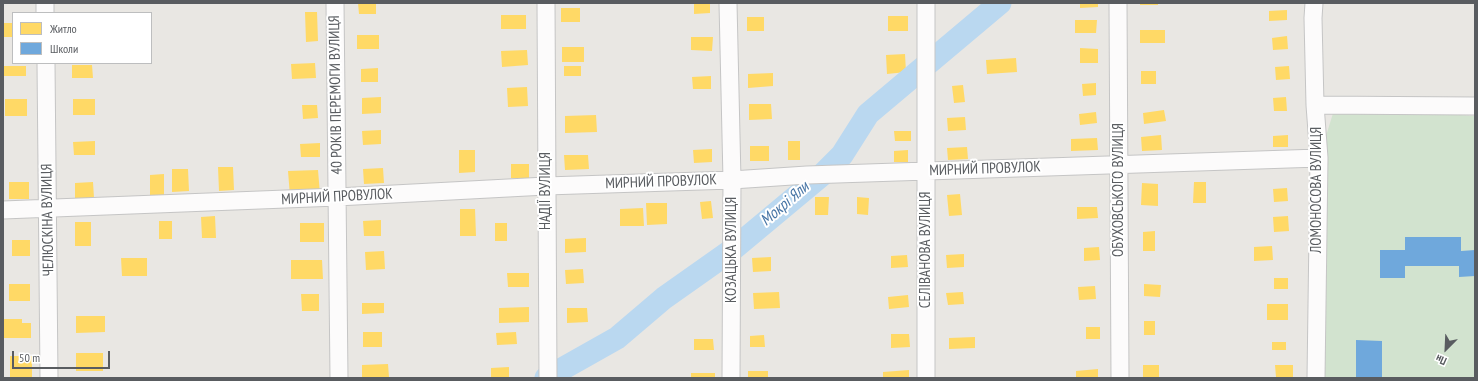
<!DOCTYPE html>
<html>
<head>
<meta charset="utf-8">
<style>
	body { margin:0 }
	#map { position:relative; width:1478px; height:381px; overflow:hidden; background:#e9e7e3; font-family:"PT Sans Narrow",sans-serif }
	canvas { display:block }
	.frame { position:absolute; inset:0; border:4px solid #595c60; pointer-events:none }
	.legend { position:absolute; left:12px; top:12px; width:140px; height:52px; box-sizing:border-box; background:#fff; border:1px solid #bdbebf; margin:0; padding:5px 7px; list-style:none; font-size:12px; color:#595c60 }
	.legend li { display:flex; align-items:center; gap:8px; height:20px }
	.legend b { width:20px; border:1px solid #bdbebf }
	.north { position:absolute; left:1426px; top:329px; width:40px; height:40px; -webkit-text-stroke:3px #fff; paint-order:stroke; rotate:204deg; font-size:11px; font-weight:700; line-height:16px; text-align:center; color:#595c60 }
	.north::after { content:''; display:block; margin:auto; width:14px; height:18px; background:#595c60; clip-path:polygon(50% 0,100% 100%,50% 72%,0 100%) }
	.scale { position:absolute; left:12px; top:351px; width:98px; height:18px; box-sizing:border-box; border:2px solid #595c60; border-top:0; padding-left:5px; font-size:12px; line-height:14px; white-space:nowrap; color:#595c60; -webkit-text-stroke:3px #fff; paint-order:stroke }
</style>
</head>
<body>
<div id="map">
<canvas width="1478" height="381"></canvas>
<div class="frame"></div>
<ul class="legend">
<li><b style="height:11px;background:#ffd966"></b>Житло</li>
<li><b style="height:11px;background:#6fa8dc"></b>Школи</li>
</ul>
<div class="north">Пн</div>
<div class="scale">50 m</div>
</div>
<script>
const ctx = document.querySelector('canvas').getContext('2d');
ctx.lineJoin = 'round';
function fill(path, color) {
  ctx.fillStyle = color;
  ctx.fill(path, 'evenodd');
}
function toPath(rows) {
  const path = new Path2D();
  for (const r of rows) {
    path.moveTo(r[0], r[1]);
    for (let i = 2; i < r.length; i += 2) path.lineTo(r[i], r[i + 1]);
  }
  return path;
}
function stroke(path, color, width, dash) {
  ctx.strokeStyle = color;
  ctx.lineWidth = width;
  ctx.lineCap = dash ? 'butt' : 'round';
  ctx.setLineDash(dash || []);
  ctx.stroke(path);
}
function label(font, color, halo, rows, align = 'center') {
  ctx.font = font + ' "PT Sans Narrow",sans-serif';
  ctx.lineWidth = 4;
  ctx.setLineDash([]);
  ctx.textBaseline = 'middle';
  ctx.strokeStyle = halo;
  ctx.fillStyle = color;
  for (const [text, x, y, turn = 0] of rows) {
    ctx.save();
    ctx.translate(x, y);
    ctx.rotate((+turn || 0) * Math.PI / 180);
    ctx.textAlign = isNaN(turn) ? turn : align;
    if (halo) ctx.strokeText(text, 0, 0);
    ctx.fillText(text, 0, 0);
    ctx.restore();
  }
}
const green = toPath([
	[1335,107,1475,116,1475,378,1316,378,1319,158]
]);
const homes = toPath([
	[358,3,376,3,376,14,359,14],
	[694,3,710,3,710,13,694,14],
	[1080,3,1098,3,1098,7,1080,8],
	[1140,3,1158,3,1158,5,1140,5],
	[561,8,580,8,580,22,561,22],
	[1287,10,1287,20,1269,21,1269,11],
	[305,12,317,12,318,41,306,42],
	[501,15,526,15,526,29,501,29],
	[888,16,908,16,908,31,888,31],
	[747,17,764,17,764,31,747,31],
	[1075,20,1097,20,1096,33,1075,33],
	[3,23,13,23,13,37,3,37],
	[1140,30,1165,30,1165,43,1140,43],
	[357,35,379,35,379,49,357,49],
	[1287,36,1288,49,1273,50,1272,38],
	[691,37,713,37,712,51,691,50],
	[562,47,584,47,584,62,562,62],
	[1080,48,1098,49,1098,63,1080,63],
	[527,50,528,65,502,67,501,51],
	[905,54,906,72,887,74,886,55],
	[1016,58,1017,72,987,74,986,60],
	[315,63,316,78,292,79,291,64],
	[72,65,92,65,93,78,72,78],
	[3,66,26,66,26,76,3,76],
	[564,66,581,66,581,76,564,76],
	[1289,66,1290,79,1276,80,1275,67],
	[378,68,378,82,361,82,361,69],
	[1141,71,1156,71,1156,84,1141,84],
	[773,73,773,86,748,88,748,74],
	[711,76,711,89,693,89,692,77],
	[1096,83,1096,95,1083,96,1082,84],
	[963,85,965,102,954,103,952,86],
	[527,87,528,106,508,107,507,88],
	[381,97,381,113,362,114,362,98],
	[1286,97,1287,111,1274,111,1273,98],
	[5,99,27,99,27,116,5,116],
	[73,99,95,99,95,115,73,115],
	[749,104,771,104,772,119,749,120],
	[302,105,317,105,318,118,303,119],
	[1164,110,1166,121,1144,124,1143,113],
	[1096,112,1097,123,1080,125,1079,114],
	[596,115,597,132,565,133,565,116],
	[965,117,966,130,948,131,947,118],
	[381,130,381,144,363,145,362,131],
	[894,131,911,131,911,141,895,141],
	[1161,135,1162,150,1142,151,1141,137],
	[1288,135,1288,147,1273,147,1273,136],
	[1097,138,1098,150,1071,151,1071,139],
	[95,141,95,155,74,155,73,142],
	[788,141,800,141,800,160,788,160],
	[320,143,320,157,301,157,300,144],
	[750,146,769,146,769,161,750,161],
	[967,147,968,159,948,160,947,148],
	[712,149,712,162,694,163,693,150],
	[459,150,475,150,475,172,459,173],
	[908,150,908,162,894,162,894,151],
	[564,155,588,155,589,169,565,170],
	[511,164,529,164,529,178,511,178],
	[218,167,233,167,234,190,219,191],
	[383,168,384,183,364,184,363,169],
	[172,169,188,169,189,191,172,192],
	[318,170,320,194,290,196,288,171],
	[164,174,164,197,150,197,150,175],
	[9,182,29,182,29,199,9,199],
	[93,182,94,198,75,198,75,183],
	[1194,182,1206,182,1206,203,1193,203],
	[1142,183,1158,184,1158,206,1141,205],
	[1287,188,1288,201,1274,202,1273,189],
	[960,194,962,215,949,216,947,195],
	[815,197,829,197,828,215,815,215],
	[857,197,869,198,868,215,857,214],
	[711,201,713,218,702,219,700,202],
	[646,203,667,203,667,224,647,225],
	[1077,207,1097,207,1098,218,1077,219],
	[643,208,644,226,620,226,620,209],
	[460,209,475,209,476,236,460,236],
	[215,216,216,238,202,238,201,217],
	[1288,216,1289,231,1274,232,1273,217],
	[381,220,381,236,364,236,363,221],
	[159,221,172,221,172,239,159,239],
	[75,222,91,222,91,246,75,246],
	[300,223,324,223,324,242,300,242],
	[495,223,507,223,507,241,495,241],
	[1155,231,1155,251,1143,251,1143,232],
	[586,238,586,252,565,253,565,239],
	[12,240,30,240,30,256,12,256],
	[1272,246,1273,260,1254,261,1254,247],
	[1099,247,1100,260,1084,261,1084,248],
	[384,251,385,269,366,270,365,252],
	[964,254,964,267,947,268,946,255],
	[907,255,908,267,891,268,891,256],
	[771,257,771,271,753,272,752,258],
	[121,258,147,258,147,276,122,276],
	[291,260,322,260,323,279,291,279],
	[583,269,584,283,566,284,565,270],
	[507,273,529,273,529,287,508,287],
	[1274,278,1288,278,1288,289,1274,289],
	[9,284,30,284,30,301,9,301],
	[1144,284,1161,285,1160,297,1144,296],
	[1095,286,1096,299,1079,300,1078,287],
	[779,292,780,308,754,309,753,293],
	[963,292,964,304,948,305,946,293],
	[301,294,319,294,319,311,302,311],
	[908,295,909,307,889,309,888,297],
	[362,303,384,303,384,313,362,314],
	[1267,304,1288,304,1288,320,1267,320],
	[529,307,529,322,499,323,499,308],
	[567,308,587,308,588,322,567,323],
	[76,316,105,316,105,332,76,333],
	[3,319,22,319,22,323,31,323,31,338,3,338],
	[1144,321,1155,321,1155,335,1144,335],
	[1086,327,1100,327,1100,339,1086,339],
	[363,332,382,332,382,347,363,347],
	[516,332,517,344,497,345,496,333],
	[891,334,909,334,910,347,891,348],
	[764,335,765,347,750,347,750,336],
	[975,337,975,348,949,349,949,338],
	[694,339,713,339,714,350,694,350],
	[1272,342,1286,342,1286,350,1272,350],
	[76,353,103,353,103,371,76,371],
	[10,356,32,356,32,378,10,378],
	[388,364,389,377,362,378,362,365],
	[1143,365,1159,365,1159,377,1143,377],
	[1275,365,1293,365,1293,377,1276,377],
	[509,367,509,377,491,378,491,368],
	[1098,369,1098,378,1076,378,1076,371],
	[909,370,909,378,883,378,883,372],
	[748,371,768,371,768,378,748,378],
	[691,373,715,373,715,378,691,378]
]);
const schools = toPath([
	[1405,237,1461,237,1461,251,1475,250,1475,276,1459,277,1459,266,1405,266,1405,278,1380,278,1380,250,1405,250],
	[1356,340,1382,341,1382,378,1356,378]
]);
const river = toPath([
	[546,378,617,338,664,298,732,250,822,175,842,155,868,114,1000,3]
]);
const minor = toPath([
	[45,3,45,13],
	[335,3,339,378],
	[546,3,548,378],
	[728,3,732,180,731,378],
	[926,3,926,378],
	[1118,3,1120,378],
	[1314,3,1313,18,1315,105,1319,158,1316,378],
	[46,63,49,378],
	[1315,105,1475,106],
	[3,210,337,197,546,186,732,180,807,175,1319,158]
]);
const streetNames = [
	["40 РОКІВ ПЕРЕМОГИ ВУЛИЦЯ",336,95,-91],
	["МИРНИЙ ПРОВУЛОК",985,169,-2],
	["МИРНИЙ ПРОВУЛОК",661,182,-2],
	["ОБУХОВСЬКОГО ВУЛИЦЯ",1119,190,-90],
	["ЛОМОНОСОВА ВУЛИЦЯ",1317,190,-90],
	["НАДІЇ ВУЛИЦЯ",546,191,-90],
	["МИРНИЙ ПРОВУЛОК",337,197,-3],
	["ЧЕЛЮСКІНА ВУЛИЦЯ",48,220,-91],
	["КОЗАЦЬКА ВУЛИЦЯ",732,250,-90],
	["СЕЛІВАНОВА ВУЛИЦЯ",926,250,-90]
];
const waterNames = [
	["Мокрі Яли",785,204,-41]
];
fill(green, '#d2e3cf');
fill(homes, '#ffd966');
fill(schools, '#6fa8dc');
stroke(river, '#bad8f0', 23);
stroke(minor, '#c5c5c5', 19);
stroke(minor, '#fcfbfb', 17);
label('15px', '#595c60', '#fff', streetNames);
label('italic 16px', '#4674a5', '#fff', waterNames);
</script>
</body>
</html>
